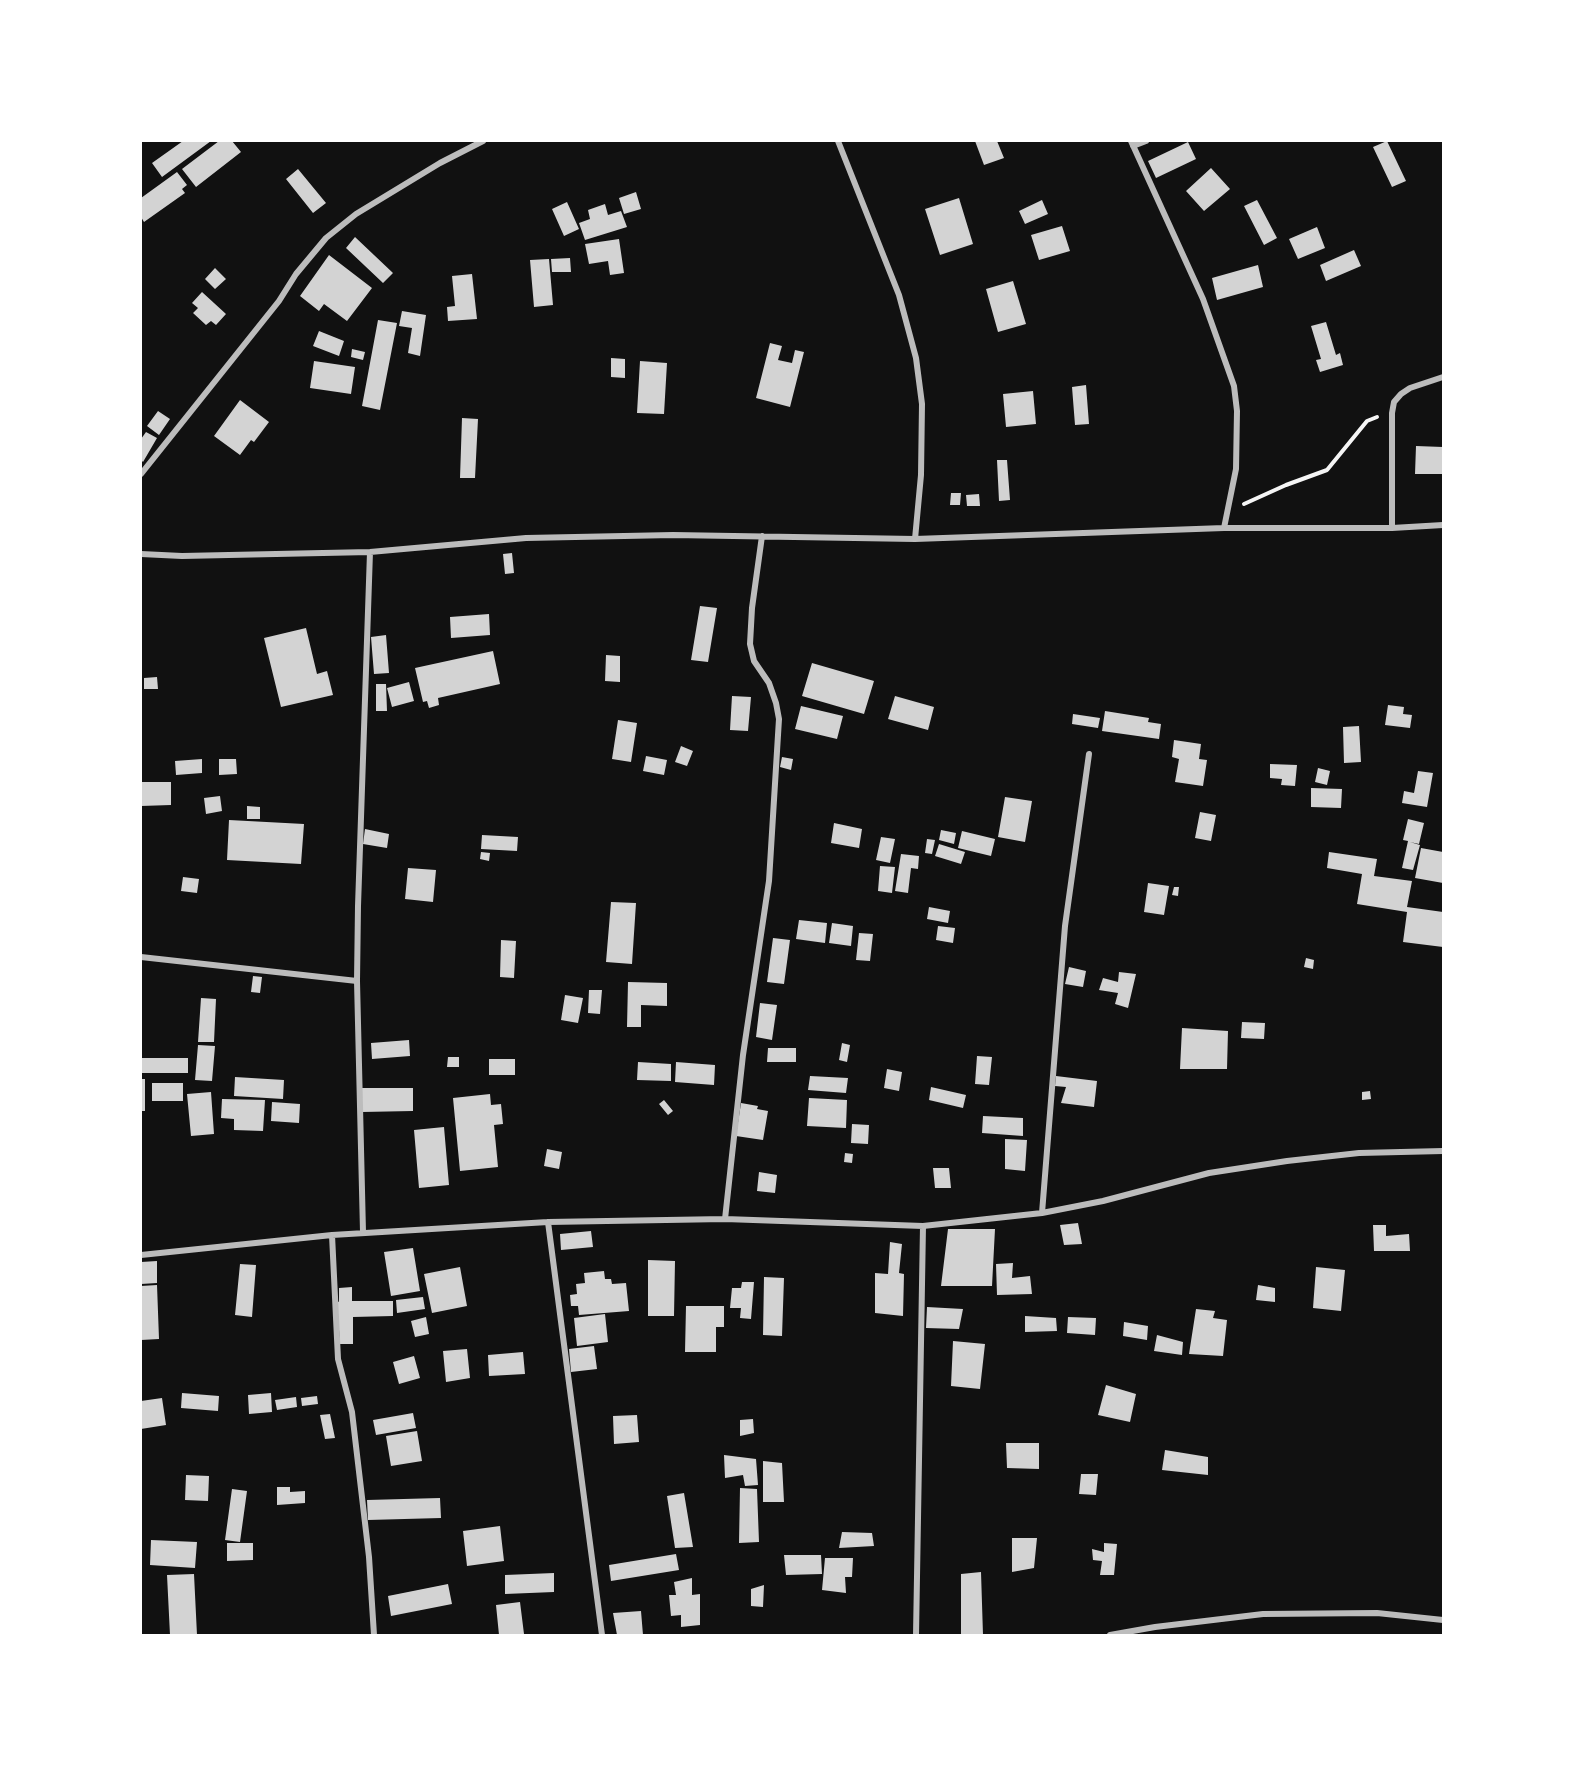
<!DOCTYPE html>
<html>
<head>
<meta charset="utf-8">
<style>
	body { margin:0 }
	#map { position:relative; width:1584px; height:1776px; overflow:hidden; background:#111; font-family:Overpass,sans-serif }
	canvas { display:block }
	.frame { position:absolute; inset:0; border:142px solid #fff; pointer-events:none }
</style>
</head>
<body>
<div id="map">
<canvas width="1584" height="1776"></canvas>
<div class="frame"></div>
</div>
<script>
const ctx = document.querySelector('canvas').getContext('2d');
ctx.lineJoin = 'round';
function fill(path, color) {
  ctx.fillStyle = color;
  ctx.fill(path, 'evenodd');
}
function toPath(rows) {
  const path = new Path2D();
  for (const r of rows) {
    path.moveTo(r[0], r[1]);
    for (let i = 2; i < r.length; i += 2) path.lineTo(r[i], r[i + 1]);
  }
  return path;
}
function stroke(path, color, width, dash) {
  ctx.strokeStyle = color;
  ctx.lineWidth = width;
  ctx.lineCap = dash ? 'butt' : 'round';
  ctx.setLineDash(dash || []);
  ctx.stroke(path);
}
const building = toPath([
	[183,141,211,141,162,177,152,163],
	[219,141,232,141,241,152,196,187,182,169],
	[975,141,997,141,1004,158,984,165],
	[1387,141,1406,181,1392,187,1373,147],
	[1188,142,1196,159,1156,178,1148,161],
	[1211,168,1230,189,1204,211,1186,191],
	[298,169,326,203,313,213,286,179],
	[177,172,187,185,182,189,185,193,144,222,141,217,141,198],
	[636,192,641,209,624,214,619,198],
	[959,198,973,244,940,255,925,209],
	[1042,200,1048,214,1025,224,1019,211],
	[1257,200,1277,238,1264,245,1244,206],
	[567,202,579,229,564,236,552,209],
	[605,204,608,215,621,211,627,227,585,240,579,223,590,219,588,210],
	[1062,226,1070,251,1039,260,1031,235],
	[1317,227,1325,248,1298,259,1289,239],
	[355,237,393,273,383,283,346,248],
	[619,239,624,273,610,275,608,261,589,264,585,244],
	[1354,250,1361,266,1326,281,1320,265],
	[329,255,372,288,347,321,324,304,319,311,300,296],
	[570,258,571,272,552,272,551,259],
	[549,259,553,305,534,307,530,260],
	[1258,265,1263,287,1217,300,1212,278],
	[215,268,226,279,215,289,205,279],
	[472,274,477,319,448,321,447,307,455,306,452,276],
	[1013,281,1026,324,998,332,986,289],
	[202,292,226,314,216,325,211,321,206,325,193,313,198,308,192,303],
	[402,311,426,315,420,356,408,353,412,328,399,326],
	[378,320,397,323,380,410,362,406],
	[1326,322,1336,355,1340,353,1343,365,1320,372,1316,360,1321,359,1311,326],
	[319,331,344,341,339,356,313,346],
	[770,343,782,346,778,360,792,363,795,350,804,352,790,407,756,398],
	[352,349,365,352,363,360,351,357],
	[611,358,625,359,625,378,611,377],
	[314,361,355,367,351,394,310,388],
	[640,361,667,363,664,414,637,413],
	[1086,385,1089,424,1075,425,1072,387],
	[1033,391,1036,424,1006,427,1003,394],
	[240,400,269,422,254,442,251,440,240,455,214,436],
	[158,411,170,419,159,435,147,426],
	[462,418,478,419,475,478,460,478],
	[146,432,157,438,143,462,141,460,141,439],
	[1416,446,1443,447,1443,474,1415,474],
	[997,460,1007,460,1010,500,999,501],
	[951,493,961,493,960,505,950,505],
	[979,494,980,506,967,506,966,495],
	[512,553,514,573,505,574,503,554],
	[700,606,717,608,708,662,691,660],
	[489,614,490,635,451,638,450,617],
	[306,628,317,674,327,671,333,695,281,707,264,638],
	[386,635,389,673,374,674,371,637],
	[493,651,500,684,438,698,439,705,429,708,427,701,423,702,415,668],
	[606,655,620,656,620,682,605,681],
	[812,663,874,681,864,714,802,696],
	[157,677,158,689,144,689,144,678],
	[409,682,414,701,392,707,387,688],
	[376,684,386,684,387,711,376,711],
	[732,696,751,697,748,731,730,730],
	[895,696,934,707,928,730,888,719],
	[1388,705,1404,707,1403,714,1412,715,1410,728,1385,725],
	[801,706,843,716,837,739,795,729],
	[1105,711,1149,718,1148,722,1161,724,1159,739,1102,731],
	[1073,714,1100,718,1098,728,1072,724],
	[618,720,637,723,631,762,612,759],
	[1359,726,1361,762,1344,763,1343,727],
	[1174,740,1201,744,1199,759,1207,760,1203,786,1175,782,1179,759,1172,757],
	[681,746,693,751,687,766,675,762],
	[646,756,667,760,664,775,643,771],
	[782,757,793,759,791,770,780,767],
	[202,759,202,773,176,775,175,761],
	[219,759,236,759,237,774,219,775],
	[1270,764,1297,765,1295,786,1281,785,1282,779,1270,778],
	[1318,768,1330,771,1327,785,1315,782],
	[1418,771,1433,773,1427,807,1402,803,1404,791,1414,793],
	[141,782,171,782,171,805,141,806],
	[1311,788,1342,789,1341,808,1311,807],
	[220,796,222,811,206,814,204,798],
	[1005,797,1032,801,1025,842,998,837],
	[247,806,260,807,260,819,247,819],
	[1200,812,1216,815,1211,841,1195,838],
	[1408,819,1424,823,1419,844,1410,842,1420,845,1413,870,1402,868,1408,841,1403,840],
	[229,820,304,824,301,864,227,860],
	[834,823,862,829,859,848,831,843],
	[365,829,389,834,387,848,363,844],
	[941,830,956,833,954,844,939,840],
	[962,831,995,839,991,856,958,848],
	[482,835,518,837,517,851,481,849],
	[881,837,895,839,890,863,876,860],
	[927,839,935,840,932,854,925,853],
	[939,844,965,852,961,864,935,856],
	[1421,848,1443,852,1443,883,1415,878],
	[481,852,490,853,489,861,480,859],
	[1329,852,1377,859,1374,876,1412,881,1407,907,1443,912,1443,947,1403,942,1407,912,1357,904,1362,874,1327,868],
	[901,854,919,856,918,869,911,868,908,893,895,891],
	[880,866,895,867,892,893,878,891],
	[408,868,436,870,433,902,405,899],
	[183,877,199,879,197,893,181,891],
	[1148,883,1169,886,1164,915,1144,912],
	[1174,887,1179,887,1178,896,1172,895],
	[611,902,636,903,632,964,606,962],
	[929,907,950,911,948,923,927,919],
	[799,920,827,923,825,943,796,939],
	[832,923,853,926,851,946,829,943],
	[938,926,955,928,953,943,936,940],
	[859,933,873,934,870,961,856,960],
	[773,938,790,940,784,984,767,982],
	[501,940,516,941,514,978,500,977],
	[1306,958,1314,960,1313,969,1304,967],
	[1069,967,1086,971,1083,987,1065,984],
	[1119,972,1136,974,1128,1008,1115,1004,1118,993,1099,990,1103,978,1118,982],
	[253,976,262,977,260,993,251,992],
	[628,982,667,983,667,1006,641,1005,641,1027,627,1027],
	[589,990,602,990,600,1014,588,1013],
	[565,995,583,998,578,1023,561,1020],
	[201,998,216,999,214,1042,198,1042],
	[760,1003,777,1005,772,1040,756,1037],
	[1242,1022,1265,1023,1264,1039,1241,1038],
	[1182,1028,1228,1031,1227,1069,1180,1069],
	[409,1040,410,1056,372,1059,371,1043],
	[842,1043,850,1045,847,1062,839,1060],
	[198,1045,215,1046,212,1081,195,1080],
	[768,1048,796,1048,796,1062,767,1062],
	[977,1056,992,1057,989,1085,975,1084],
	[448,1057,459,1057,459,1067,447,1067],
	[141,1058,188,1058,188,1073,141,1073],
	[489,1059,515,1059,515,1075,489,1075],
	[638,1062,671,1064,671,1081,637,1080],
	[676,1062,715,1065,714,1085,675,1082],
	[887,1069,902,1072,899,1091,884,1088],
	[810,1076,848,1078,846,1093,808,1090],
	[1056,1076,1097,1081,1094,1107,1061,1103,1066,1087,1055,1086],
	[235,1077,284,1080,283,1099,234,1096],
	[141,1079,145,1079,145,1111,141,1111],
	[152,1083,183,1083,183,1101,152,1101],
	[931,1087,966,1095,963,1108,929,1100],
	[362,1088,413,1088,413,1111,362,1112],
	[1370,1091,1371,1099,1362,1100,1362,1092],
	[211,1092,214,1134,191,1136,187,1094],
	[490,1094,491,1105,501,1104,503,1124,494,1125,498,1167,460,1171,453,1098],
	[809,1098,847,1100,846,1128,807,1126],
	[222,1099,265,1100,263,1131,234,1130,234,1119,221,1118],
	[664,1100,673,1111,668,1115,659,1104],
	[272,1102,300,1104,299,1123,271,1121],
	[741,1103,758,1106,757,1109,768,1111,763,1140,736,1136],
	[983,1116,1023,1118,1023,1136,982,1133],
	[852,1124,869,1125,868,1144,851,1143],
	[444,1127,449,1185,419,1188,414,1130],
	[1005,1139,1027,1140,1025,1171,1005,1169],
	[547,1149,562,1152,559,1169,544,1166],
	[845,1153,853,1154,852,1163,844,1162],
	[933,1168,949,1168,951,1188,935,1188],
	[759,1172,777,1175,775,1193,757,1191],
	[1078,1223,1082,1244,1064,1245,1060,1225],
	[1373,1225,1386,1225,1386,1236,1409,1234,1410,1251,1374,1251],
	[948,1229,995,1229,992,1286,941,1286],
	[591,1231,593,1247,561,1250,560,1234],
	[890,1242,902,1244,899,1273,904,1274,903,1316,875,1313,875,1273,888,1274],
	[413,1248,420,1291,391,1296,384,1252],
	[648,1260,675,1261,674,1316,648,1316],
	[157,1261,157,1283,141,1284,141,1262],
	[1013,1263,1012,1278,1030,1276,1032,1294,997,1295,996,1264],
	[240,1264,256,1265,252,1317,235,1315],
	[460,1267,467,1306,432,1313,424,1274],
	[1316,1267,1345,1270,1341,1311,1313,1308],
	[604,1271,605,1279,611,1279,612,1284,626,1283,629,1311,579,1315,578,1306,571,1306,570,1295,577,1294,576,1284,585,1283,584,1273],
	[764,1277,784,1278,782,1336,763,1335],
	[742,1282,754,1282,751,1319,740,1318,741,1308,730,1308,732,1288,741,1288],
	[157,1285,159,1339,141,1340,141,1286],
	[1258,1285,1275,1288,1275,1302,1256,1300],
	[352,1287,352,1301,393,1301,393,1316,353,1317,353,1344,340,1344,337,1301,339,1302,339,1288],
	[423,1297,425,1309,397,1313,396,1300],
	[686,1306,724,1306,724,1327,716,1327,716,1352,685,1352],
	[927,1307,963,1309,959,1329,926,1328],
	[1196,1309,1215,1311,1213,1318,1227,1320,1223,1356,1189,1354],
	[605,1314,608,1342,577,1346,574,1318],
	[1025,1316,1056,1318,1057,1331,1025,1332],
	[426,1317,429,1334,415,1337,411,1321],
	[1068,1317,1096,1318,1095,1335,1067,1333],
	[1124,1322,1148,1326,1147,1340,1123,1336],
	[1157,1335,1183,1342,1182,1355,1154,1351],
	[953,1341,985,1344,980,1389,951,1386],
	[594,1346,597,1369,571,1372,569,1349],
	[467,1349,470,1378,446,1382,443,1351],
	[523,1352,525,1374,489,1376,488,1355],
	[414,1356,420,1378,399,1384,393,1362],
	[1106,1385,1136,1394,1130,1422,1098,1415],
	[182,1393,219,1396,218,1411,181,1408],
	[271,1393,272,1412,249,1414,248,1395],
	[317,1396,318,1404,302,1406,301,1398],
	[296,1397,297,1407,277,1410,275,1400],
	[162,1398,166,1425,141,1429,141,1401],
	[413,1413,416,1428,376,1435,373,1420],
	[330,1414,335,1438,325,1439,320,1415],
	[637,1415,639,1442,614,1444,613,1416],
	[753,1419,754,1433,740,1436,740,1420],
	[417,1431,422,1461,391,1466,386,1436],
	[1006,1443,1039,1443,1039,1469,1007,1468],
	[1165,1450,1208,1457,1208,1475,1162,1470],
	[724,1455,756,1459,758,1485,745,1486,743,1475,725,1478],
	[763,1461,782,1463,784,1502,763,1502],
	[1081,1474,1098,1474,1096,1495,1079,1494],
	[186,1475,209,1476,208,1501,185,1500],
	[277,1487,290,1487,290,1492,305,1491,305,1503,277,1505],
	[740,1488,757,1489,759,1542,739,1543],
	[232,1489,247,1491,240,1542,225,1540],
	[684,1493,693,1547,675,1548,667,1496],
	[440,1498,441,1518,368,1520,367,1500],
	[500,1526,504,1561,467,1566,463,1531],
	[842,1532,872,1533,874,1546,839,1548],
	[1012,1538,1037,1538,1034,1568,1012,1572],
	[151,1540,197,1542,195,1568,150,1565],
	[227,1543,253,1543,253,1560,227,1561],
	[1104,1543,1117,1544,1114,1575,1100,1575,1102,1561,1093,1560,1092,1549,1104,1552],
	[676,1554,679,1570,611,1581,609,1565],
	[784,1555,821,1555,822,1574,786,1575],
	[825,1558,853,1558,852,1577,845,1577,846,1593,822,1590],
	[981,1572,983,1635,961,1635,961,1574],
	[554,1573,554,1592,505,1594,505,1575],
	[194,1574,197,1635,170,1635,167,1575],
	[692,1578,692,1595,700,1594,700,1625,681,1627,681,1615,671,1616,669,1595,676,1595,674,1582],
	[448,1584,452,1604,391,1616,388,1596],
	[764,1585,763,1607,751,1606,751,1589],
	[520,1602,524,1634,499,1635,496,1605],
	[641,1611,643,1635,617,1635,613,1613]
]);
const path = toPath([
	[1244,504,1286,485,1327,470,1367,421,1377,417]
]);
const minor = toPath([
	[838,141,899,295,916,358,922,404,921,475,915,539],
	[1131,141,1203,299,1234,386,1237,411,1236,469,1224,528],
	[1133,146,1146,141],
	[141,474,279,301,296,274,326,238,356,214,440,163,483,141],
	[1392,528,1392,413,1394,402,1401,394,1410,388,1443,377],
	[141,554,182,556,370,552,526,538,673,535,915,539,1224,528,1392,528,1443,525],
	[141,957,357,981],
	[1042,1213,1065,926,1089,754],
	[725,1219,743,1055,769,881,778,735,779,719,776,703,769,683,754,661,750,644,752,608,762,536],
	[548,1222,602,1635],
	[363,1232,357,981,358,906,370,552],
	[332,1235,338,1359,352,1412,369,1557,374,1635],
	[141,1255,332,1235,548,1222,725,1219,923,1226,1042,1213,1103,1201,1209,1173,1287,1161,1359,1153,1443,1151],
	[916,1635,923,1226],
	[1110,1635,1155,1627,1263,1614,1377,1613,1443,1620]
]);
fill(building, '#d3d3d3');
stroke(path, '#f5f5f5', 4);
stroke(minor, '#bcbcbc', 6);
</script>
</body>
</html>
